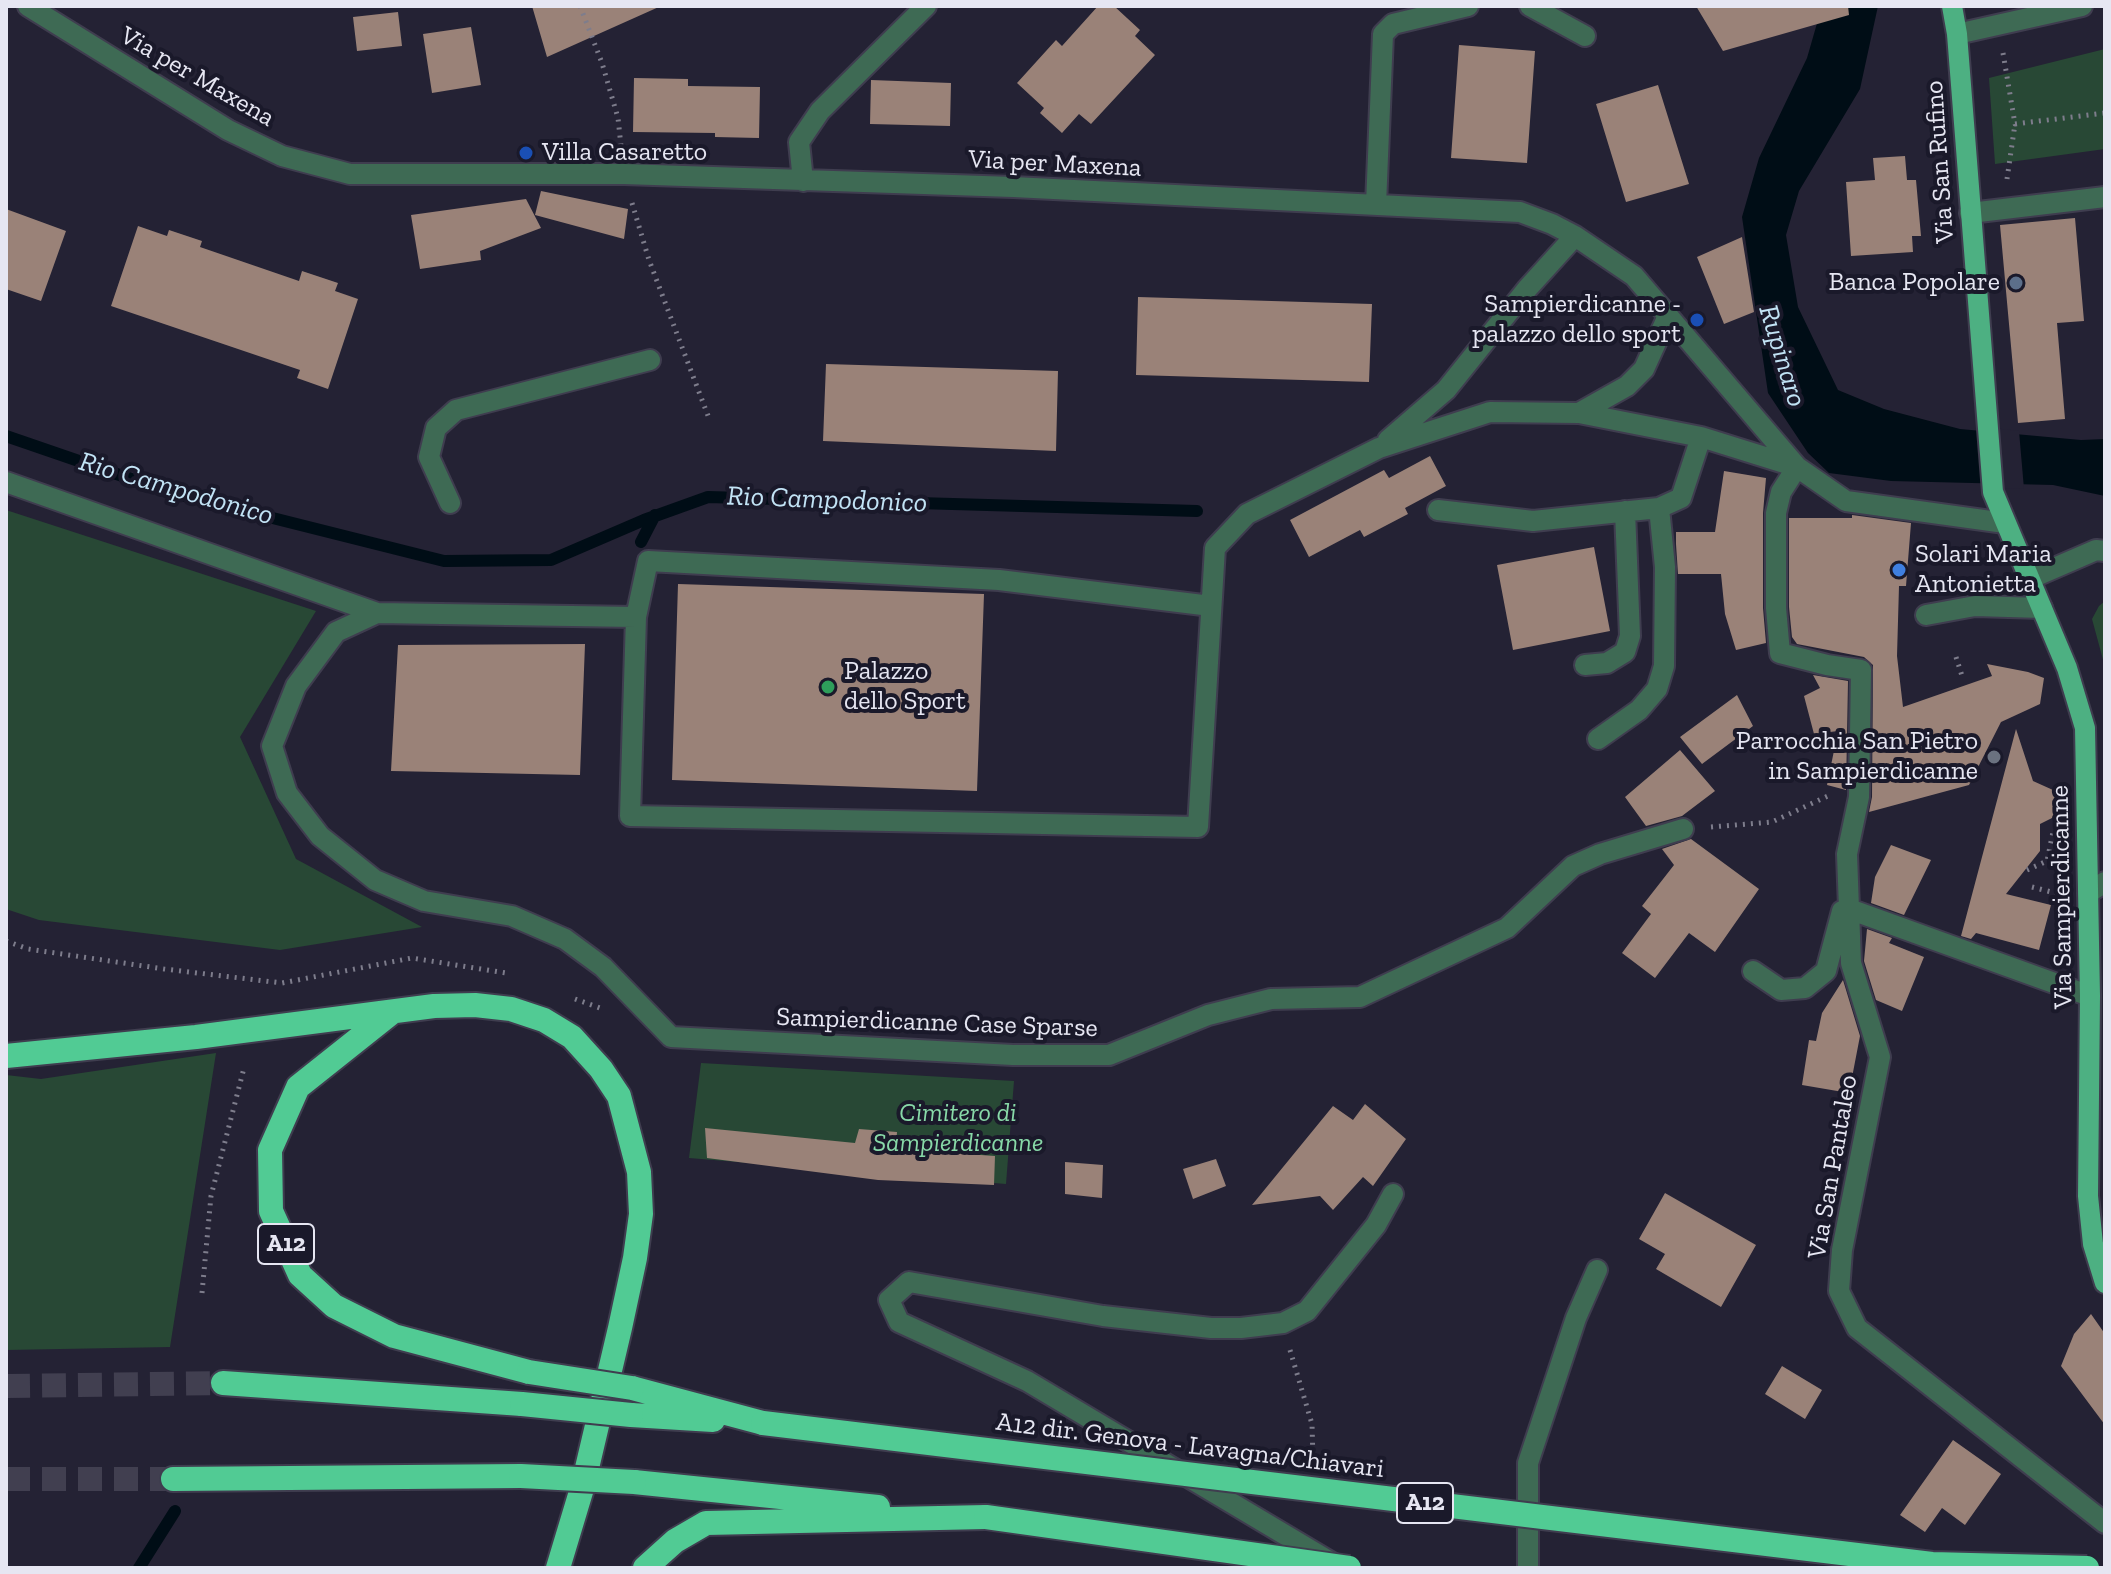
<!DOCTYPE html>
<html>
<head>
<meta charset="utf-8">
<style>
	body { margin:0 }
	#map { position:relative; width:2111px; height:1574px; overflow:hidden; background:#242234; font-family:"Zilla Slab",serif }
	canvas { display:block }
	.frame { position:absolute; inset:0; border:8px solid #e6e6f2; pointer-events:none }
</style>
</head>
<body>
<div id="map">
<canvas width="2111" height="1574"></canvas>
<div class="frame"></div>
</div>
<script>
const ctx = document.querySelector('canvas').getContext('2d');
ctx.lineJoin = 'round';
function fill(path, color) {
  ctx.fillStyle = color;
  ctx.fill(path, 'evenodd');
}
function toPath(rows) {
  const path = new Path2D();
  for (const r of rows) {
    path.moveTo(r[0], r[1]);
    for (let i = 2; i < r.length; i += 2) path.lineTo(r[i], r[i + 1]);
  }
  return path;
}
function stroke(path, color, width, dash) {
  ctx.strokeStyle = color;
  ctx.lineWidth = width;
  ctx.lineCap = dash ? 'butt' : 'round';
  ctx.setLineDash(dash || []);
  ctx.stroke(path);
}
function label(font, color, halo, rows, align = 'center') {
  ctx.font = font + ' "Zilla Slab",serif';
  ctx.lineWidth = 8;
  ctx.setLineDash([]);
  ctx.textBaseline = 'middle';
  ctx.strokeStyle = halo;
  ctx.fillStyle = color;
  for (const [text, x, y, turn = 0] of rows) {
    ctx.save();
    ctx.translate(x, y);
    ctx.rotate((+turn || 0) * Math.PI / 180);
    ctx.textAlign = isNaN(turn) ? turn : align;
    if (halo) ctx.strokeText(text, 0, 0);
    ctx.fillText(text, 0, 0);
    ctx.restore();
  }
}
const green = toPath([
	[2105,49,2105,149,1995,164,1989,78],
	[6,510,316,611,240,737,296,859,422,927,280,950,39,920,6,909],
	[2105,601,2105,667,2092,619,2099,606],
	[216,1053,170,1347,6,1350,6,1075,41,1079],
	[701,1063,1014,1081,1006,1184,689,1158]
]);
const water = toPath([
	[1822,6,1878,6,1860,89,1799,191,1786,235,1798,307,1838,390,1884,409,1960,429,2081,440,2105,439,2105,496,2053,485,1891,481,1829,473,1808,453,1768,393,1742,217,1759,158,1807,58]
]);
const pier = toPath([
	[1993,428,2019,431,2024,489,1984,487]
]);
const stream = toPath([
	[6,436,169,492,444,561,551,560,644,520,708,497,1197,511],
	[641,542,655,515],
	[139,1568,175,1511]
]);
const building = toPath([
	[532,6,661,6,547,57],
	[1098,6,1114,6,1140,30,1135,36,1155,55,1091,124,1079,114,1062,133,1040,113,1044,108,1017,83,1056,40,1062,46],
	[1696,6,1848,6,1849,15,1723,51],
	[398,12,402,46,357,51,353,17],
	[471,27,481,85,432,93,423,34],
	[1459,45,1535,51,1527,163,1451,158],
	[634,78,688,79,688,86,760,87,759,138,715,137,715,133,633,132],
	[871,80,951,83,950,126,870,124],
	[1658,85,1689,184,1626,202,1596,104],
	[1905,156,1907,180,1916,180,1921,236,1912,236,1913,252,1851,256,1846,182,1875,180,1873,158],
	[541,191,628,209,624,239,535,215],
	[526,199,541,228,480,251,481,260,420,269,411,215],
	[6,209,66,231,41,301,6,289],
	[2075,218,2084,321,2057,323,2065,419,2018,423,2000,225],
	[138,226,167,236,169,230,202,241,200,247,299,281,302,271,338,283,335,291,358,299,328,389,297,378,300,370,111,306],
	[1742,237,1754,312,1724,324,1697,257],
	[1138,297,1372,304,1369,382,1136,375],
	[826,364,1058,371,1056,451,823,441],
	[1430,456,1446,486,1405,508,1408,514,1364,537,1360,530,1309,557,1290,520,1384,470,1389,478],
	[1724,471,1766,478,1763,513,1763,608,1766,643,1736,650,1725,614,1721,574,1678,574,1676,544,1676,532,1715,532],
	[1852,515,1911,523,1906,586,1899,586,1897,656,1903,707,1992,676,1987,664,2028,672,2044,678,2040,704,2001,722,1969,785,1869,812,1872,797,1873,665,1864,657,1797,644,1792,637,1789,607,1789,518,1852,518],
	[1594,547,1610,631,1513,650,1497,565],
	[678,584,984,594,977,791,672,780],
	[585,644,580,775,391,771,398,645],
	[1813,675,1848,681,1846,790,1827,785,1838,731,1814,734,1804,696,1820,688],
	[1737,695,1753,726,1702,764,1680,737],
	[2016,729,2033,781,2053,790,2060,801,2052,818,2040,824,2040,851,2006,894,2051,905,2039,950,1976,933,1971,939,1961,936],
	[1680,750,1715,791,1682,816,1646,826,1625,797],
	[1691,839,1759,889,1715,952,1689,933,1655,978,1622,953,1651,914,1642,906,1674,865,1662,849],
	[1891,845,1931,860,1904,915,1871,903,1875,877],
	[1867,929,1892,938,1889,943,1924,957,1902,1011,1876,1000,1864,961],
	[1843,980,1860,1036,1849,1093,1802,1085,1809,1040,1816,1041,1822,1013],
	[1365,1104,1406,1139,1373,1186,1363,1177,1333,1210,1320,1196,1252,1205,1333,1106,1353,1120],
	[705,1128,855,1143,859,1129,897,1132,896,1149,995,1156,994,1185,878,1180,707,1158],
	[1216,1159,1226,1186,1193,1199,1183,1169],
	[1065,1162,1103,1165,1102,1198,1065,1194],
	[1665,1193,1756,1245,1721,1307,1656,1269,1665,1254,1639,1239],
	[2091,1314,2105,1334,2105,1425,2061,1366,2074,1334],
	[1782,1366,1822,1390,1805,1419,1765,1394],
	[1953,1440,2001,1474,1965,1525,1942,1508,1925,1532,1900,1515]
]);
const highwayTunnel = toPath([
	[6,1386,223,1383],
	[6,1479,173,1479]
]);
const path = toPath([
	[580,6,602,63,618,118,621,146],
	[2003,53,2015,124,2105,113],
	[2007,179,2015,124],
	[632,203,649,260,710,421],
	[1956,657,1963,679],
	[1711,827,1772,822,1830,795],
	[2027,870,2047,861,2053,832,2057,828],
	[2032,887,2059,894],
	[6,941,28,949,164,969,282,983,412,958,506,973],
	[575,999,600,1008],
	[202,1293,211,1196,244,1068],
	[1290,1350,1312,1424,1313,1460]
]);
const minor = toPath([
	[28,6,228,130,282,156,350,174,624,174,1013,187,1520,212,1552,224,1575,236,1634,276,1797,467,1846,501,2005,523],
	[1530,6,1585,36],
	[1957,34,2082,6],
	[803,181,799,142,820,111,926,6],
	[1376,205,1383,34,1393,24,1468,6],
	[1970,213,2105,197],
	[1579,413,1627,386,1644,369,1668,316],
	[1388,440,1446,390,1527,289,1575,236],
	[1797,467,1781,492,1776,513,1776,608,1780,653,1827,665,1861,670,1859,797,1847,854,1851,963,1880,1057,1842,1250,1839,1291,1857,1328,2105,1523],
	[6,482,377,613,636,617,648,561,999,580,1211,606],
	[450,503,429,457,436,428,456,410,650,360],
	[1438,510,1533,521,1659,508,1681,498,1701,437],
	[2029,579,2096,550,2105,551],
	[377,613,336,632,296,686,272,746,287,793,320,836,375,880,424,901,512,916,565,939,603,967,671,1037,1013,1055,1109,1055,1208,1015,1271,999,1360,997,1507,928,1573,866,1600,854,1683,829],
	[1926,615,1975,606,2042,608],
	[636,617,630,816,1198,827,1215,548,1247,514,1379,448,1490,412,1579,413,1701,437,1797,467],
	[1585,665,1607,663,1625,652,1630,636,1625,511],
	[1598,739,1639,710,1657,689,1664,666,1665,567,1659,508],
	[2088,893,2105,882],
	[1753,971,1781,990,1805,988,1826,971,1842,911,1849,909,2090,996],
	[1334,1564,1027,1381,899,1322,889,1300,909,1282,1103,1316,1211,1328,1241,1328,1283,1323,1307,1311,1376,1225,1393,1194],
	[1528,1568,1528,1463,1576,1318,1597,1270]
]);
const major = toPath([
	[1952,6,1957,34,1993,492,2067,668,2085,728,2090,996,2088,1196,2093,1244,2105,1283]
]);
const highway = toPath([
	[391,1013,298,1087,270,1150,271,1211,300,1275,334,1306,394,1336,529,1372],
	[6,1056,196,1037,434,1006,475,1005,511,1009,544,1020,572,1037,601,1069,619,1096,639,1172,641,1214,635,1258,620,1328,583,1485,558,1568],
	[223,1383,522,1404],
	[632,1388,763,1423],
	[631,1415,713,1420],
	[173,1479,521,1476],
	[634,1482,878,1507],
	[645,1568,675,1541,706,1523,986,1517]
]);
const highwayBridge = toPath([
	[529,1372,632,1388],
	[522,1404,631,1415],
	[763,1423,1932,1564,2087,1568],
	[521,1476,634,1482],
	[986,1517,1349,1568]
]);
const markers = [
	[526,153,8,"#1a4fb4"],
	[2016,283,8,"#5c6f8a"],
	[1697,320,8,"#1a4fb4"],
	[1899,570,8,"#3f7fe0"],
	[828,687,8,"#2e9e5b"],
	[1994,757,8,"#6b7280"]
];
const shields = [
	[286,1244,56],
	[1425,1503,56]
];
const shieldNames = [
	["A12",286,1244],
	["A12",1425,1503]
];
const streetNames = [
	["Via per Maxena",197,77,30],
	["Via San Rufino",1940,162,-94],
	["Via per Maxena",1055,164,3],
	["Via Sampierdicanne",2062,897,-91],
	["Sampierdicanne Case Sparse",937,1023,2],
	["Via San Pantaleo",1833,1167,-80],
	["A12 dir. Genova - Lavagna/Chiavari",1190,1446,7]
];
const poiNames = [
	["Villa Casaretto",542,153],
	["Banca Popolare",2000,283,"right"],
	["Sampierdicanne -",1681,305,"right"],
	["palazzo dello sport",1681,335,"right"],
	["Solari Maria",1915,555],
	["Antonietta",1915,585],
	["Palazzo",844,672],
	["dello Sport",844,702],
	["Parrocchia San Pietro",1978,742,"right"],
	["in Sampierdicanne",1978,772,"right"]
];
const parkNames = [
	["Cimitero di",958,1114],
	["Sampierdicanne",958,1144]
];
const waterNames = [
	["Rupinaro",1782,356,73],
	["Rio Campodonico",176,489,16],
	["Rio Campodonico",827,500,2]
];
fill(green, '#284835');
fill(water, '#000d16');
fill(pier, '#242234');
stroke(stream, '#000d16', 12);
fill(building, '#9a8278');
stroke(highwayTunnel, '#413f50', 24, [24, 12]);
stroke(minor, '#3f3d4f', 24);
stroke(major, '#3f3d4f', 24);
stroke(highway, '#3f3d4f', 28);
stroke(path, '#7e7d8c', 5, [2, 6]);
stroke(minor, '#3e6a54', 20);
stroke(major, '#4db082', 20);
stroke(highway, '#51cb94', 24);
stroke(highwayBridge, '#3f3d4f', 28, []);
stroke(highwayBridge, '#51cb94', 24);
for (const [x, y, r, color] of markers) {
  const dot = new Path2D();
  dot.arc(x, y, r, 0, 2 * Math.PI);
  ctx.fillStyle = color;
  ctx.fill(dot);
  stroke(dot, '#1a192a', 3);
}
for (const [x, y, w] of shields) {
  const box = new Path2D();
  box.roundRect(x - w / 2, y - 20, w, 40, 6);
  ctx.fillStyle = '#1a192a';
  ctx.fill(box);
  stroke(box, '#e6e6f2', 2);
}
label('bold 24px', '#e6e6f2', null, shieldNames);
label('26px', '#e6e6f2', '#1a192a', streetNames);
label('26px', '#e6e6f2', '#1a192a', poiNames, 'left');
label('italic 26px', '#88d9a8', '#1a192a', parkNames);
label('italic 28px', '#c2e3f5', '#1a192a', waterNames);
</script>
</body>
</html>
